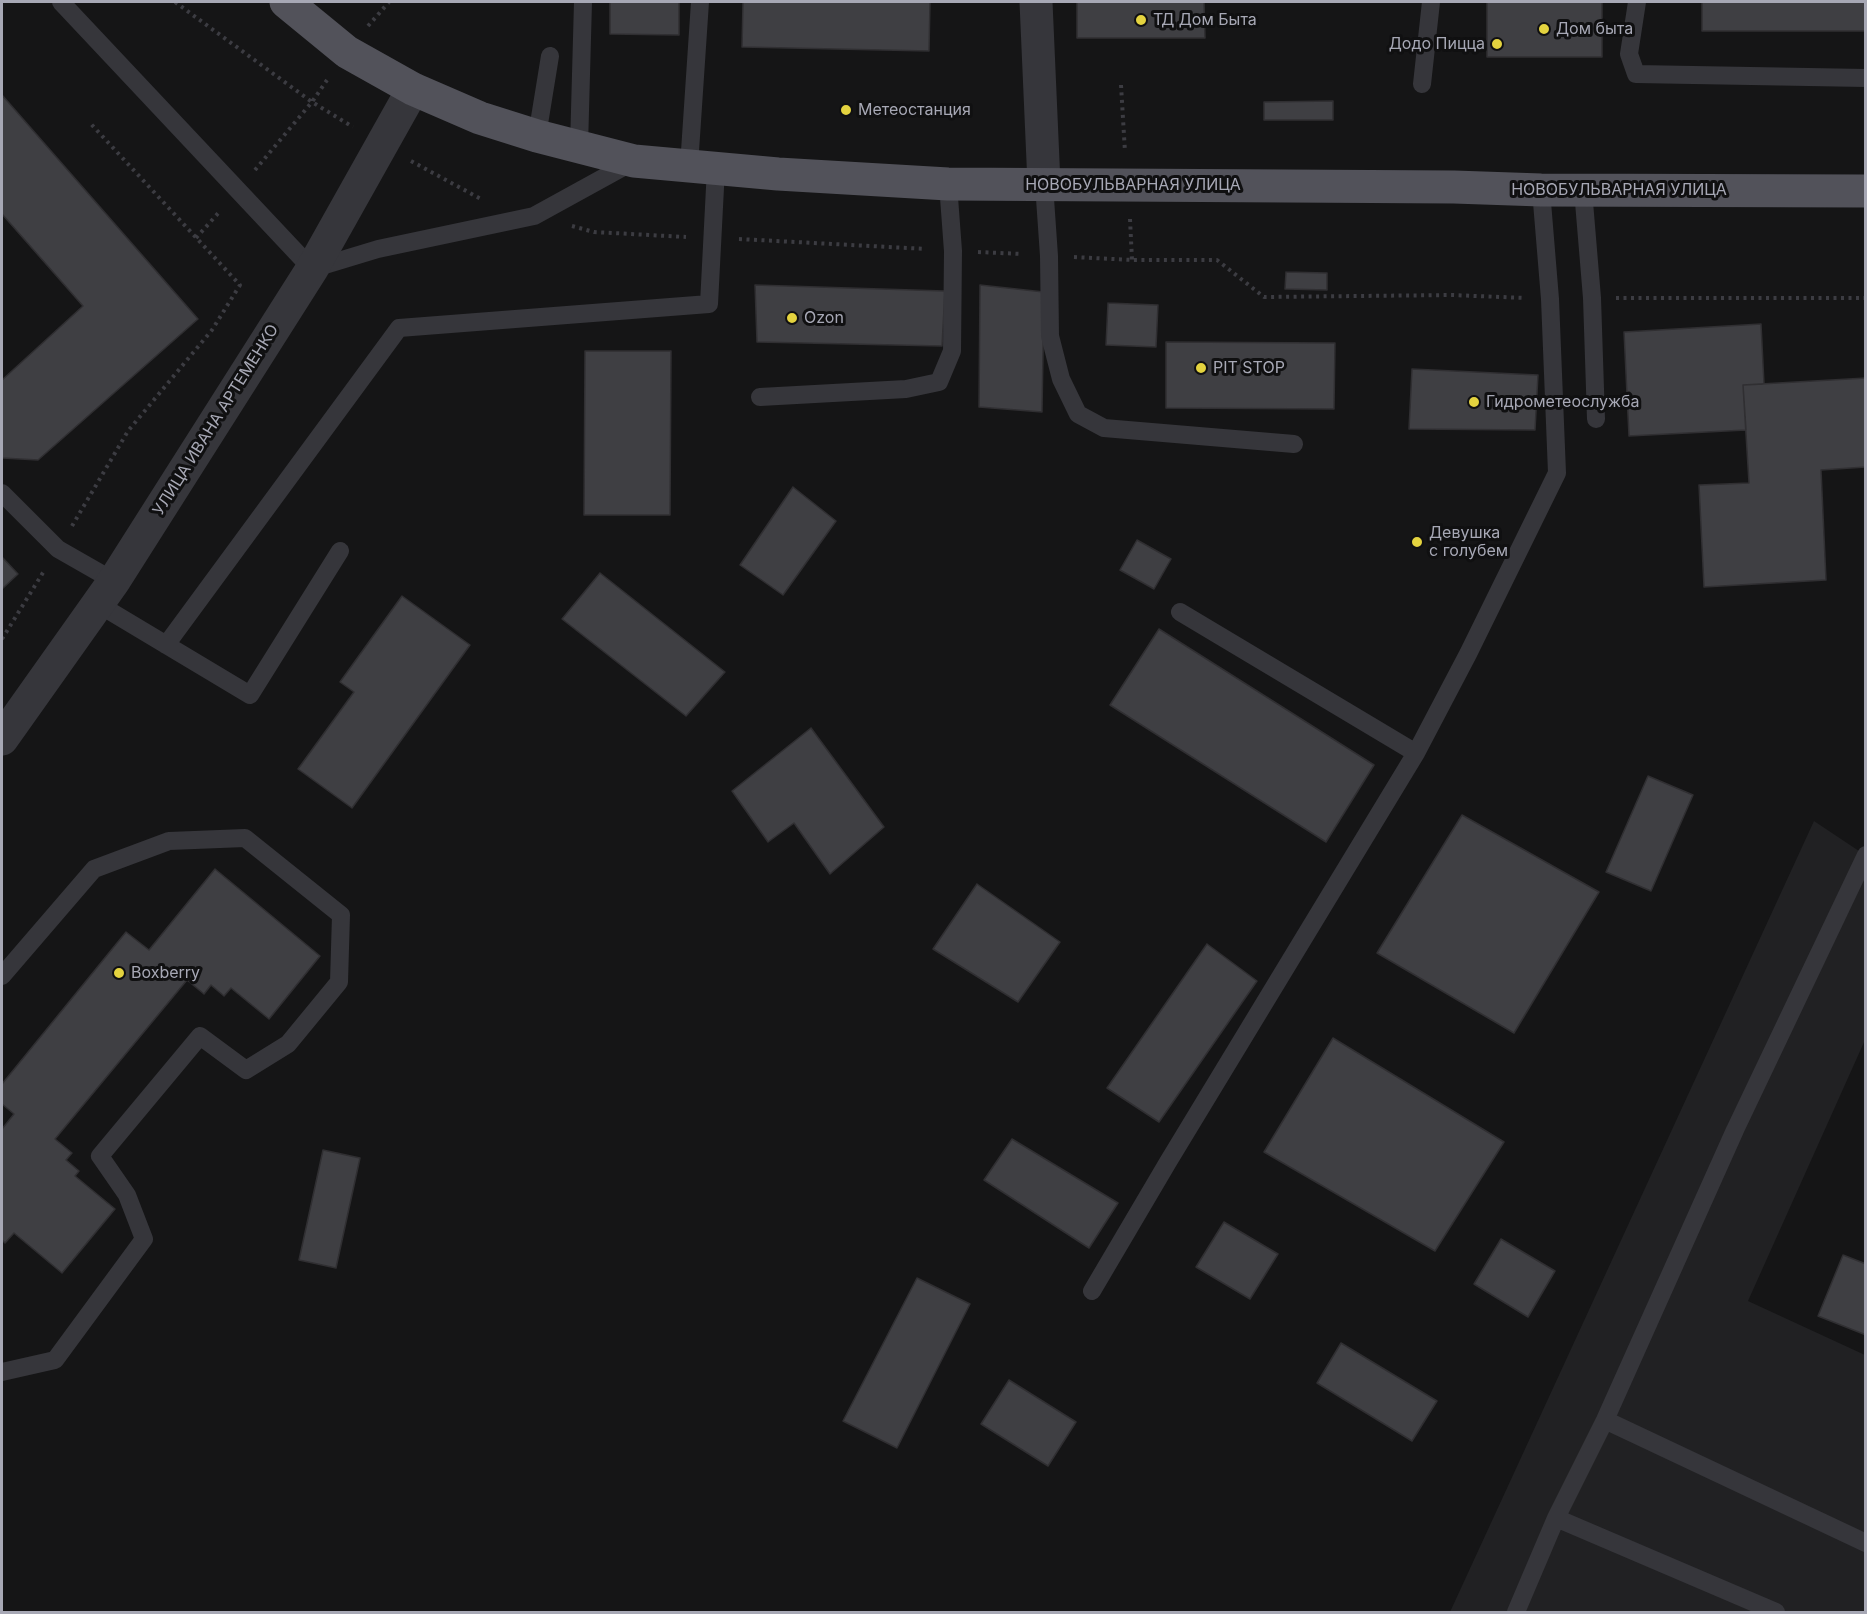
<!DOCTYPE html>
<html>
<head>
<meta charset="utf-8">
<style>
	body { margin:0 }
	#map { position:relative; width:1867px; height:1614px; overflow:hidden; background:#151516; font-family:Inter,sans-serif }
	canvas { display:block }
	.frame { position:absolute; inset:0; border:3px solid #a7a8b5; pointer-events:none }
</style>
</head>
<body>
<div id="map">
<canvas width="1867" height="1614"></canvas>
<div class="frame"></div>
</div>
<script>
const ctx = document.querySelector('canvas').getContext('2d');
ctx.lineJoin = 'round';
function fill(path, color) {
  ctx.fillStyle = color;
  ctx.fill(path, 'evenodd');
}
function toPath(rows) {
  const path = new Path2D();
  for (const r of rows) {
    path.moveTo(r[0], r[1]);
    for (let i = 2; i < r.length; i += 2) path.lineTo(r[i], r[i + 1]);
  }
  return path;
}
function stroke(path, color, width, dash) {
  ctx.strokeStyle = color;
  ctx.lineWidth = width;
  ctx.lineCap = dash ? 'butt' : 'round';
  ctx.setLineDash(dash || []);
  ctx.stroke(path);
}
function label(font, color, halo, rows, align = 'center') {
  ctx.font = font + ' Inter,sans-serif';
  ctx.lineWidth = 6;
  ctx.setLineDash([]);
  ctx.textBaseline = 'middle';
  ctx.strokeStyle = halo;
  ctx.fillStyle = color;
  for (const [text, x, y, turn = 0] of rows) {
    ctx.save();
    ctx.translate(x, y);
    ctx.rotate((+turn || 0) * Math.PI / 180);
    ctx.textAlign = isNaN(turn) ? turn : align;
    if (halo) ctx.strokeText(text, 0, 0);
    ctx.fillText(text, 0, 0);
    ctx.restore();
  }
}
const built = toPath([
	[1814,821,1865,855,1865,1040,1748,1301,1865,1355,1865,1612,1450,1612]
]);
const building = toPath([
	[610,2,679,2,679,35,610,34,610,2],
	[743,2,930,2,929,51,742,47,743,2],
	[1077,2,1204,2,1205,38,1077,38,1077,2],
	[1487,2,1602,2,1602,57,1487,57,1487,2],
	[1702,2,1866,2,1866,31,1702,31,1702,2],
	[2,95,198,319,38,460,2,458,2,380,83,306,2,214,2,95],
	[1333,101,1333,120,1264,120,1264,102,1333,101],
	[1286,272,1327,273,1327,290,1285,289,1286,272],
	[755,285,945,291,942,346,757,342,755,285],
	[980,285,1044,292,1042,412,979,407,980,285],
	[1108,303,1158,305,1156,347,1106,345,1108,303],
	[1761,324,1764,384,1743,385,1746,430,1629,436,1624,332,1761,324],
	[1166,342,1335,343,1334,409,1166,408,1166,342],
	[585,351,671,351,670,515,584,515,585,351],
	[1412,369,1538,375,1535,430,1409,429,1412,369],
	[1866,378,1866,467,1821,470,1826,580,1704,587,1699,485,1749,483,1743,385,1866,378],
	[793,487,836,521,783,595,740,565,793,487],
	[1137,540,1171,559,1154,589,1120,570,1137,540],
	[2,557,18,574,2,589,2,557],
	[600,573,725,672,686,716,562,619,600,573],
	[402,596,470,645,352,808,298,769,354,692,340,682,402,596],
	[1159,629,1374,765,1326,842,1110,705,1159,629],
	[811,728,884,827,830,874,794,823,768,842,732,791,811,728],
	[1648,776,1693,795,1651,891,1606,872,1648,776],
	[1462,815,1599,892,1514,1033,1377,953,1462,815],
	[215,869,320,956,269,1019,231,988,224,996,211,985,204,994,187,980,55,1139,72,1153,66,1160,79,1171,75,1176,115,1209,62,1273,14,1233,5,1243,2,1240,2,1129,14,1114,2,1104,2,1084,126,932,149,950,215,869],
	[977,884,1060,942,1018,1002,933,949,977,884],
	[1207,944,1257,981,1159,1122,1107,1088,1207,944],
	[1333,1038,1504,1142,1435,1251,1264,1152,1333,1038],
	[1012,1139,1118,1203,1089,1248,984,1180,1012,1139],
	[323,1150,360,1158,336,1268,299,1260,323,1150],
	[1224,1222,1278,1254,1250,1299,1196,1267,1224,1222],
	[1501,1239,1555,1271,1528,1317,1474,1284,1501,1239],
	[1843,1255,1866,1264,1866,1335,1818,1316,1843,1255],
	[917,1278,970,1304,897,1448,843,1421,917,1278],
	[1341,1343,1437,1401,1412,1441,1317,1383,1341,1343],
	[1009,1380,1076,1422,1048,1466,981,1424,1009,1380]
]);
const path = toPath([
	[175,2,312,102,353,127],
	[368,26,389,2],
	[1121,85,1125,152],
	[411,161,481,199],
	[255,170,312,102,327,80],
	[1130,219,1132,260],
	[572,226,594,232,686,237],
	[196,238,221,210],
	[739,239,926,249],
	[978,252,1022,254],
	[1074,257,1132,260,1217,260,1264,297,1452,295,1525,298],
	[1616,298,1866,298],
	[72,526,128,431,212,330,240,285,91,124],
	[2,639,44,571]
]);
const service = toPath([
	[61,2,312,269,378,249,534,216,634,161],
	[1637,2,1629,54,1636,74,1866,78],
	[1422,84,1431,2],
	[537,136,550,56],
	[579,147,583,2],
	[689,166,700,2],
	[1044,184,1049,256,1050,336,1061,379,1078,414,1104,428,1294,444],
	[1583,190,1592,298,1596,419],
	[760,397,906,389,939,382,952,351,953,251,948,184],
	[2,493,58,549,114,581],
	[98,604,250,695,340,551],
	[1180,612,1416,753],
	[166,645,399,328,709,304,716,168],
	[2,976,94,869,169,841,245,838,341,915,339,982,288,1044,246,1070,200,1036,100,1156,127,1195,144,1239,55,1360,2,1372],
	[1092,1291,1168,1162,1416,753,1468,654,1557,473,1550,299,1541,190],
	[1605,1420,1866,1543],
	[1556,1518,1776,1612],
	[1516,1612,1556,1518,1605,1420,1735,1130,1866,855]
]);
const minor = toPath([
	[1036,2,1044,184],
	[2,739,114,581,312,269,413,89]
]);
const primary = toPath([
	[286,2,347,52,413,89,480,118,537,136,634,161,778,174,948,184,1454,187,1541,190,1866,191]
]);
const markers = [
	[1141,20,6,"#e4d33f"],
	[1544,29,6,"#e4d33f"],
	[1497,44,6,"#e4d33f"],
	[846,110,6,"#e4d33f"],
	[792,318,6,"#e4d33f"],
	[1201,368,6,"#e4d33f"],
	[1474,402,6,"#e4d33f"],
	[1417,542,6,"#e4d33f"],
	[119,973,6,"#e4d33f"]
];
const poiNames = [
	["ТД Дом Быта",1153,20],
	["Дом быта",1556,29],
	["Додо Пицца",1485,44,"right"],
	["Метеостанция",858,110],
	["Ozon",804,318],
	["PIT STOP",1213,368],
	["Гидрометеослужба",1486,402],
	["Девушка",1429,533],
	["с голубем",1429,551],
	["Boxberry",131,973]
];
const streetNames = [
	["НОВОБУЛЬВАРНАЯ УЛИЦА",1133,185],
	["НОВОБУЛЬВАРНАЯ УЛИЦА",1619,190],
	["УЛИЦА ИВАНА АРТЕМЕНКО",216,420,-58]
];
fill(built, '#212123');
fill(building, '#3f3f43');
stroke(building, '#302f32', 1.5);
stroke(path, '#3c3c42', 4, [3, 4.5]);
stroke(service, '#36363b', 18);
stroke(minor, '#36363b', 33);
stroke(primary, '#52525a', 33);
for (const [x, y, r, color] of markers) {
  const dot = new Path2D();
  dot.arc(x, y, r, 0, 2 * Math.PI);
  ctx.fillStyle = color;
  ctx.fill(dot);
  stroke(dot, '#101011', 2);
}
label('16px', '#a7a8b5', '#101011', poiNames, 'left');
label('16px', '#a7a8b5', '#101011', streetNames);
</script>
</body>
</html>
